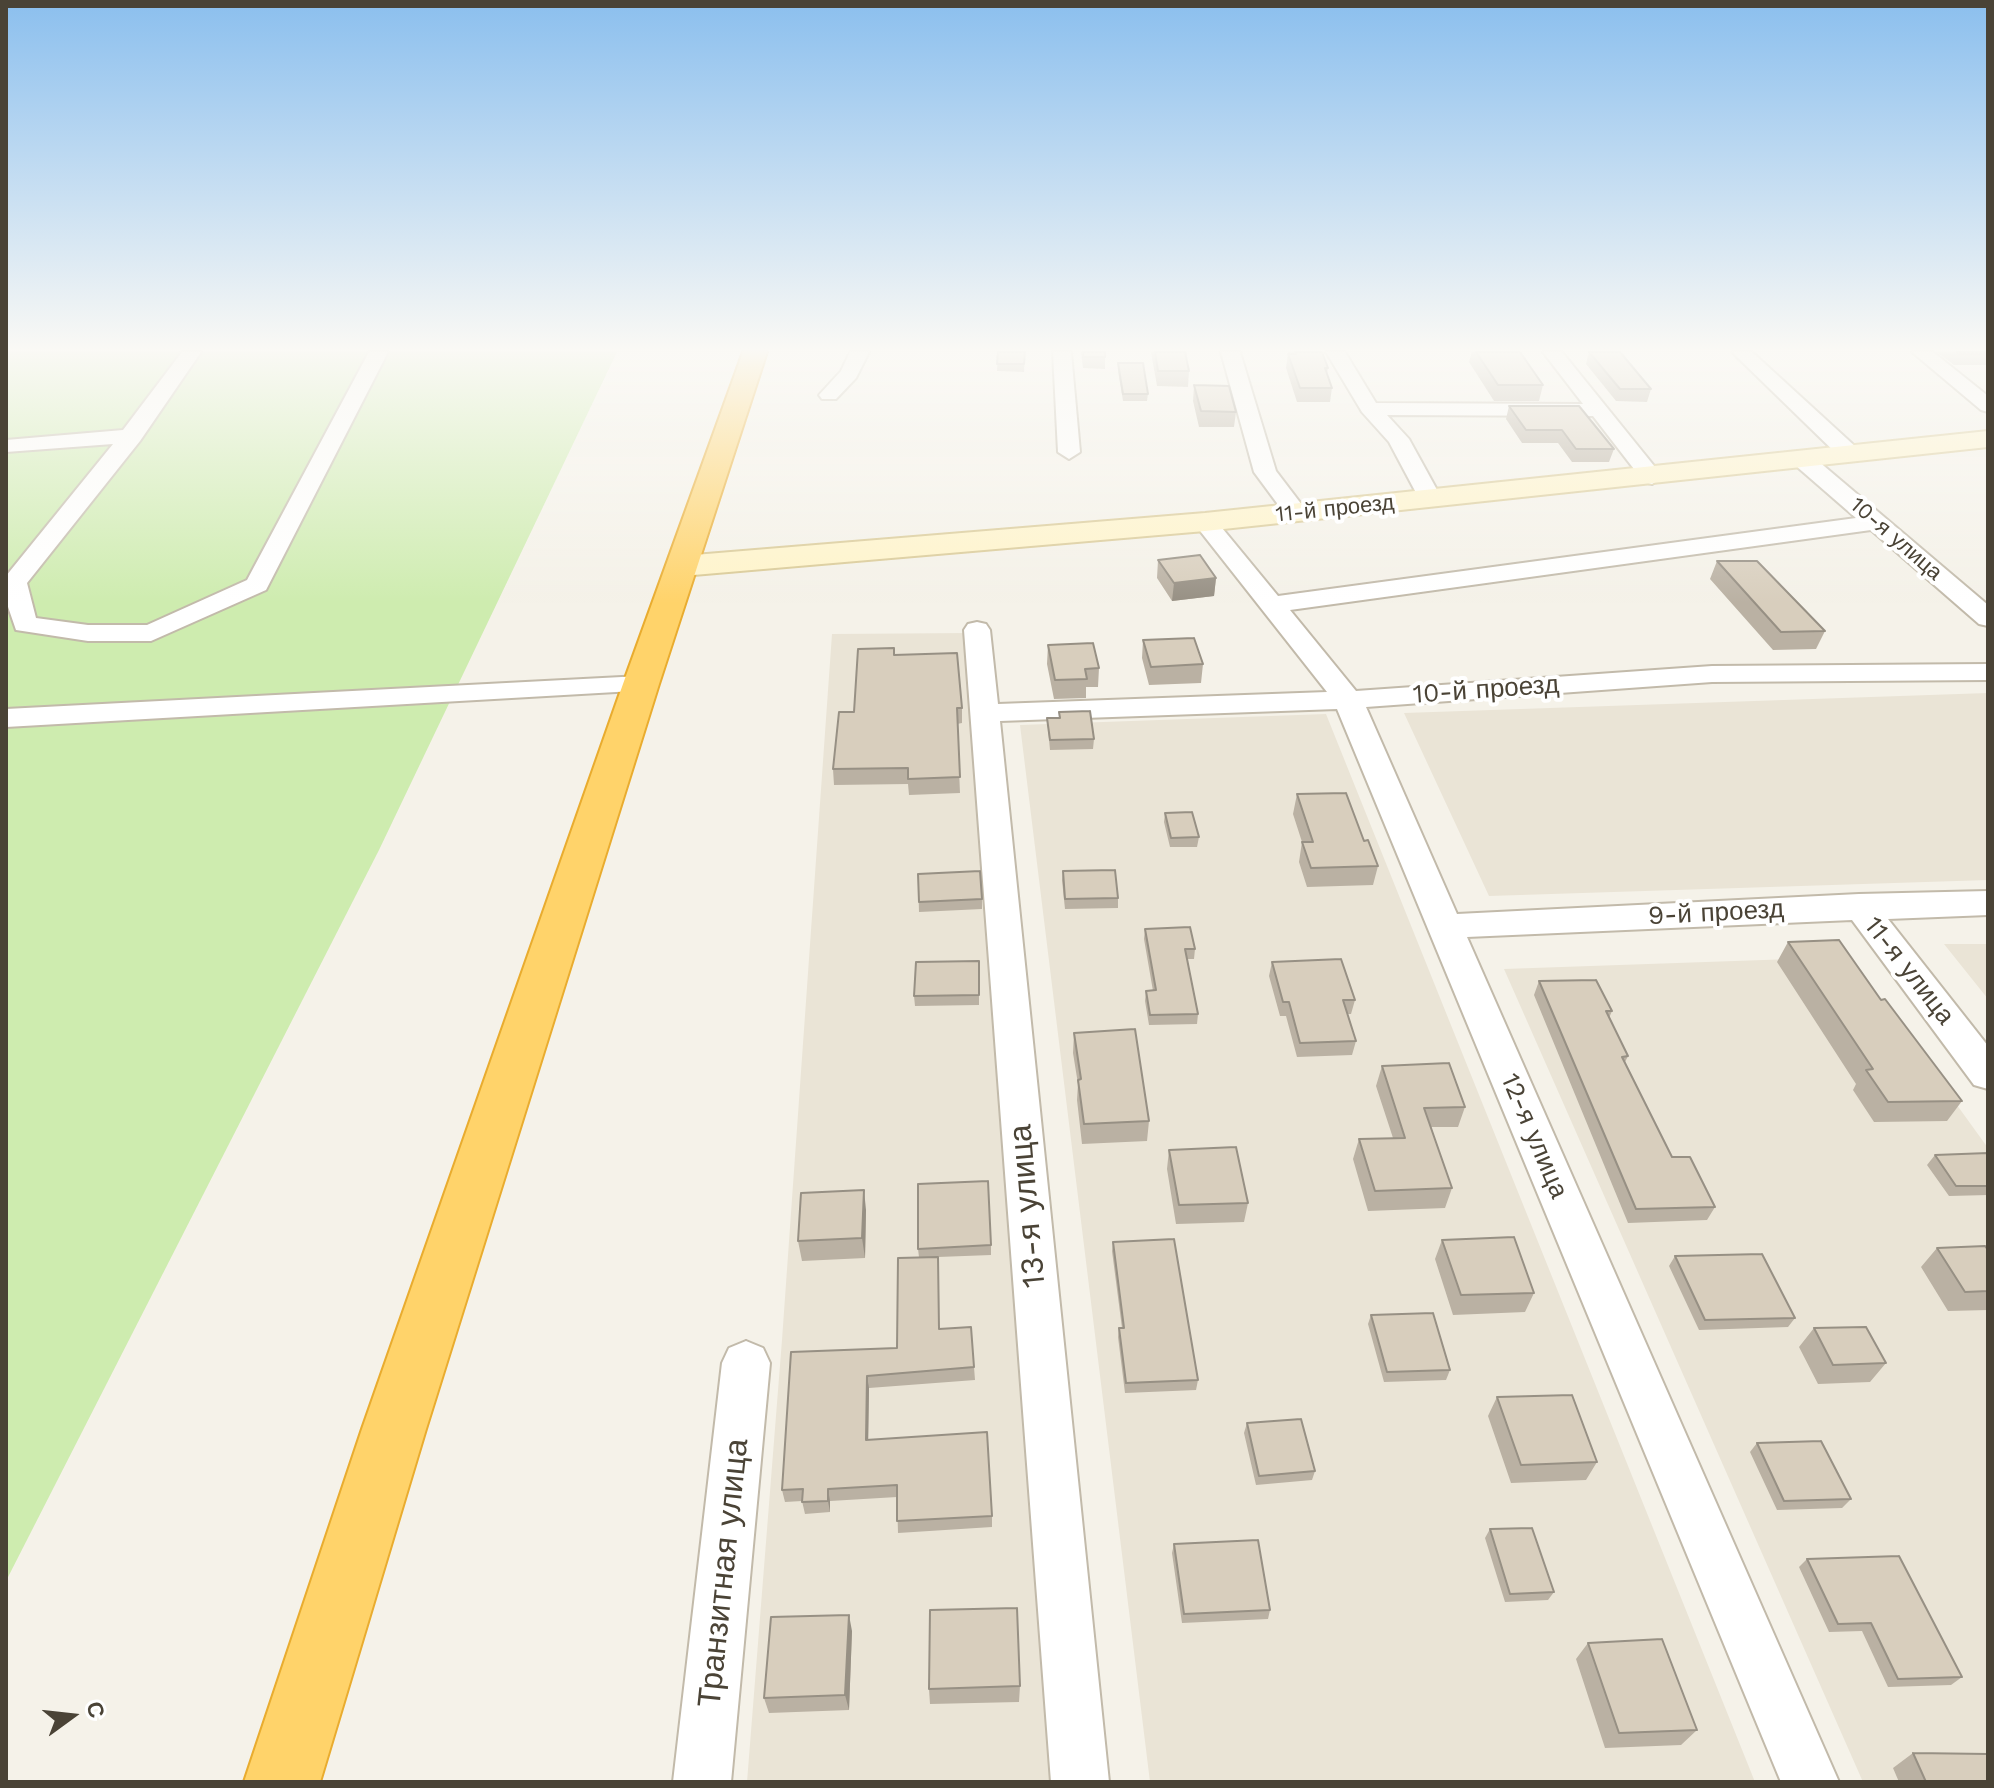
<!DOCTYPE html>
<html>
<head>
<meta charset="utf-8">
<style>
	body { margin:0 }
	#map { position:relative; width:1994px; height:1788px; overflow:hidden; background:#f5f2e9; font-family:"Work Sans",sans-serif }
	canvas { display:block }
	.frame { position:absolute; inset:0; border:8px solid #4a4336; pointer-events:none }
	.north { position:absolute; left:32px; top:1676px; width:80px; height:80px; -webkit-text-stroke:6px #fff; paint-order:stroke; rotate:75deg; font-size:22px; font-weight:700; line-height:32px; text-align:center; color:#4a4336 }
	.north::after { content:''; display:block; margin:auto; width:28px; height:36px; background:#4a4336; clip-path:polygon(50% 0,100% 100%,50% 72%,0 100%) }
</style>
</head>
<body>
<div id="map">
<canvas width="1994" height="1788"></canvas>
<div class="frame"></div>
<div class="north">С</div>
</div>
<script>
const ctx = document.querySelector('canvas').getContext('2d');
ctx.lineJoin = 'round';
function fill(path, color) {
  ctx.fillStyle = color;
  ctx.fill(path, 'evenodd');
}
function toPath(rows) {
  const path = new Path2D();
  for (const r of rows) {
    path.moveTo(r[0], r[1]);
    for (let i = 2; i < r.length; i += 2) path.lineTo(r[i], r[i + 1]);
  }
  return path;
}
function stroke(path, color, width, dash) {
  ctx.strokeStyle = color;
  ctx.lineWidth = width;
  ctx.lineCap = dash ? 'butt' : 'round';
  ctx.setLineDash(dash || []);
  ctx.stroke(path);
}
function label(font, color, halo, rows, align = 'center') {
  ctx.font = font + ' "Work Sans",sans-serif';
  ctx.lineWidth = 8;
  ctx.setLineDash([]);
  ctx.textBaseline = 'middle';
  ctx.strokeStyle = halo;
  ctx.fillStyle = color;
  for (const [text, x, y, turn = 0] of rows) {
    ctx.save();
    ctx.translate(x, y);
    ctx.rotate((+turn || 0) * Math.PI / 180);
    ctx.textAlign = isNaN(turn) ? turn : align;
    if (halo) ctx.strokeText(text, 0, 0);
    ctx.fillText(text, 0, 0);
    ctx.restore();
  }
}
const residential = toPath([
	[970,633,1050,1782,747,1782,782,1340,832,634],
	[1988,693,1988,880,1489,896,1404,713],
	[1326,714,1755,1782,1150,1782,1020,725],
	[1944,944,1988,944,1988,999],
	[1850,957,1988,1148,1988,1782,1863,1782,1504,969]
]);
const green = toPath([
	[6,352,617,352,379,850,6,1581]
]);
const street = toPath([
	[182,352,201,352,140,441,27,583,36,618,88,625,147,625,247,580,369,352,388,352,266,590,151,641,88,641,16,630,6,601,6,576,113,444,6,452,6,440,123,430,182,352],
	[850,352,869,352,856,378,836,399,822,399,819,395,841,371,850,352],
	[1053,352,1071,352,1080,452,1069,459,1058,452,1053,352],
	[1221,352,1240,352,1276,471,1308,513,1304,518,1288,518,1254,472,1221,352],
	[1326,352,1345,352,1376,403,1583,404,1543,352,1562,352,1663,477,1652,484,1644,482,1593,416,1387,415,1409,439,1442,499,1438,504,1430,506,1422,504,1389,442,1362,412,1326,352],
	[1732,352,1752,352,1858,449,1861,454,1858,459,1842,459,1732,352],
	[1912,352,1933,352,1988,396,1988,412,1981,410,1912,352],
	[1803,453,1811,455,1988,605,1988,626,1979,624,1871,530,1290,610,1356,691,1712,666,1988,664,1988,680,1712,682,1366,707,1457,914,1859,894,1988,891,1988,915,1888,919,1988,1046,1988,1089,1974,1085,1852,920,1467,937,1839,1782,1781,1782,1337,709,1000,721,1109,1782,1051,1782,964,630,968,624,977,622,986,624,990,630,998,704,1327,692,1197,527,1193,522,1197,517,1213,517,1278,596,1856,518,1795,465,1792,460,1795,455,1803,453],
	[641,676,651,678,655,684,651,690,6,727,6,709,641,676],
	[746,1341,763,1348,770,1363,731,1782,673,1782,722,1363,729,1348,746,1341]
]);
const secondary = toPath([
	[1988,431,1988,447,1205,531,682,576,671,573,666,566,671,559,682,556,1205,513,1988,431]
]);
const highway = toPath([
	[743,352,767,352,659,684,426,1429,320,1782,244,1782,362,1429,623,684,743,352]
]);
const wall = toPath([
	[998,352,1025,352,1024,372,997,371],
	[1081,352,1105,352,1105,369,1083,368],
	[1151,352,1185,352,1189,371,1188,387,1157,386],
	[1288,352,1322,352,1328,368,1327,374,1332,388,1330,402,1297,402,1286,368],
	[1472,352,1520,352,1543,385,1539,401,1494,401,1469,362],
	[1589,352,1651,389,1647,402,1616,401,1586,364],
	[1937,352,1988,352,1988,365,1954,365],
	[1118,363,1148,394,1147,401,1123,401,1118,371],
	[1194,385,1236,412,1234,427,1199,427,1193,401],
	[1509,406,1614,449,1609,462,1572,462,1558,443,1522,443,1506,419],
	[1158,560,1216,578,1214,596,1172,601,1157,578],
	[1717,561,1825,631,1816,649,1773,650,1710,579],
	[1143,640,1203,664,1201,683,1149,685,1142,658],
	[1048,645,1099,668,1098,687,1086,687,1086,698,1054,699,1047,664],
	[894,655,962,708,962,723,957,724,960,793,909,795,908,784,834,785,833,769,854,712],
	[1059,712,1094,739,1093,749,1050,750,1047,718,1059,718],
	[1297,794,1364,841,1378,866,1373,885,1307,887,1299,862,1302,842,1293,814],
	[1165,813,1199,837,1197,847,1170,847,1164,822],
	[1063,871,1118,898,1118,908,1065,909,1062,880],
	[918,874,982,899,982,909,919,912],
	[1145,929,1195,949,1194,959,1187,959,1198,1014,1197,1024,1149,1025,1145,1001,1146,991,1153,991,1144,939],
	[1788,942,1881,1000,1962,1101,1947,1121,1874,1122,1853,1090,1856,1084,1777,962],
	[979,961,979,1005,915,1006,914,996],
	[1272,962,1355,1000,1351,1014,1347,1014,1356,1041,1352,1055,1297,1057,1286,1016,1280,1016,1269,976],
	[1539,981,1612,1011,1609,1018,1628,1056,1625,1062,1672,1157,1715,1207,1707,1220,1628,1223,1534,995],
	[1074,1033,1149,1121,1147,1141,1082,1144,1077,1100,1078,1084,1073,1053],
	[1382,1066,1465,1107,1458,1127,1431,1127,1452,1188,1445,1208,1368,1211,1353,1159,1359,1139,1393,1138,1376,1086],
	[1169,1150,1248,1203,1244,1222,1176,1224,1167,1169],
	[1988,1153,1988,1195,1949,1196,1927,1165,1935,1155],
	[866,1210,865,1258,802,1261,798,1241],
	[1442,1240,1534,1293,1525,1312,1453,1315,1435,1259],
	[1113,1242,1198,1380,1196,1390,1125,1393,1118,1337,1119,1328,1122,1328,1112,1251],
	[991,1245,991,1255,938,1257,939,1329,974,1367,975,1380,869,1388,868,1440,992,1516,992,1527,898,1533,897,1497,830,1501,830,1512,805,1514,802,1501,785,1502,782,1490,791,1352,897,1348,919,1257,918,1249],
	[1937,1248,1988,1250,1988,1310,1948,1311,1921,1267],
	[1675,1256,1795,1318,1788,1327,1699,1330,1669,1266],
	[1371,1315,1450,1370,1446,1380,1384,1382,1368,1324],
	[1814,1328,1886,1363,1870,1382,1818,1384,1799,1347],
	[1497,1397,1597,1462,1586,1480,1511,1483,1488,1416],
	[1247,1423,1315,1471,1312,1480,1256,1485,1244,1433],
	[1757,1443,1851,1499,1842,1508,1777,1510,1750,1452],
	[1490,1529,1554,1592,1548,1600,1505,1602,1485,1538],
	[1174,1544,1270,1610,1268,1619,1182,1623,1172,1553],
	[1807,1559,1962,1677,1951,1685,1888,1687,1862,1631,1829,1632,1799,1567],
	[852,1631,849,1710,769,1713,764,1698],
	[1588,1643,1697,1730,1681,1745,1605,1748,1576,1659],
	[1020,1686,1019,1702,930,1704,929,1689],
	[1913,1753,1988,1782,1899,1782,1893,1768]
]);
const shadedWall = toPath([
	[1216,578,1214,596,1172,601,1174,583],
	[864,1190,866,1210,865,1258,862,1238],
	[867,1376,869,1388,868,1452,866,1440],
	[828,1489,830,1501,830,1512,828,1501],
	[849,1615,852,1631,849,1710,845,1695]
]);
const building = toPath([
	[998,352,1025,352,1024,364,997,364,998,352],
	[1083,352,1105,352,1105,357,1083,357,1083,352],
	[1155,352,1185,352,1189,371,1158,371,1155,352],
	[1295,352,1322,352,1328,368,1325,368,1332,388,1300,388,1288,354,1296,354,1295,352],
	[1476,352,1520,352,1543,385,1498,385,1476,352],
	[1589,352,1620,352,1651,389,1620,389,1589,352],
	[1957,352,1988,352,1988,354,1959,354,1957,352],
	[1118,363,1143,363,1148,394,1123,394,1118,363],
	[1194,385,1229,386,1236,412,1201,411,1194,385],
	[1509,406,1579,406,1614,449,1576,449,1562,430,1526,430,1509,406],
	[1200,555,1216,578,1174,583,1158,560,1200,555],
	[1717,561,1757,561,1825,631,1781,632,1717,561],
	[1194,638,1203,664,1151,667,1143,640,1194,638],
	[1093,643,1099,668,1085,669,1087,679,1055,680,1048,645,1093,643],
	[894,648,894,655,957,653,962,708,957,708,960,777,908,779,908,768,833,769,839,712,854,712,858,649,894,648],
	[1090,711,1094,739,1050,740,1047,718,1060,718,1059,712,1090,711],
	[1346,793,1364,841,1368,840,1378,866,1311,868,1302,842,1313,842,1297,794,1346,793],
	[1192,812,1199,837,1171,838,1165,813,1192,812],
	[1115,870,1118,898,1065,899,1063,871,1115,870],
	[980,871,982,899,919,902,918,874,980,871],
	[1190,927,1195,949,1185,949,1198,1014,1150,1015,1146,991,1156,990,1145,929,1190,927],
	[1839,940,1881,1000,1885,999,1962,1101,1888,1102,1866,1070,1873,1069,1788,942,1839,940],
	[1341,959,1355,1000,1343,1000,1356,1041,1300,1043,1289,1002,1283,1002,1272,962,1341,959],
	[979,961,979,995,914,996,916,962,979,961],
	[1596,980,1612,1011,1606,1011,1628,1056,1622,1057,1672,1157,1690,1157,1715,1207,1636,1209,1539,981,1596,980],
	[1135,1029,1149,1121,1084,1124,1078,1080,1081,1079,1074,1033,1135,1029],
	[1449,1063,1465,1107,1424,1108,1452,1188,1375,1191,1359,1139,1405,1138,1382,1066,1449,1063],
	[1236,1147,1248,1203,1179,1205,1169,1150,1236,1147],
	[1988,1153,1988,1186,1956,1186,1935,1155,1988,1153],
	[988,1181,991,1245,918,1249,918,1184,988,1181],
	[864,1190,862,1238,798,1241,801,1193,864,1190],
	[1514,1237,1534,1293,1461,1295,1442,1240,1514,1237],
	[1174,1239,1198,1380,1126,1383,1119,1328,1124,1328,1113,1242,1174,1239],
	[1985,1246,1988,1250,1988,1291,1965,1292,1937,1248,1985,1246],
	[1762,1254,1795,1318,1705,1320,1675,1256,1762,1254],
	[938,1257,939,1329,971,1327,974,1367,867,1376,866,1440,987,1432,992,1516,897,1521,897,1485,828,1489,828,1501,802,1502,803,1489,782,1490,791,1352,897,1348,898,1258,938,1257],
	[1433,1313,1450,1370,1387,1372,1371,1315,1433,1313],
	[1866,1327,1886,1363,1833,1365,1814,1328,1866,1327],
	[1572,1395,1597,1462,1521,1465,1497,1397,1572,1395],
	[1301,1419,1315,1471,1259,1476,1247,1423,1301,1419],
	[1821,1441,1851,1499,1784,1501,1757,1443,1821,1441],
	[1532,1528,1554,1592,1510,1594,1490,1529,1532,1528],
	[1258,1540,1270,1610,1184,1614,1174,1544,1258,1540],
	[1899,1556,1962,1677,1898,1679,1871,1623,1838,1624,1807,1559,1899,1556],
	[1017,1608,1020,1686,929,1689,930,1610,1017,1608],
	[849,1615,845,1695,764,1698,771,1617,849,1615],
	[1662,1639,1697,1730,1619,1733,1588,1643,1662,1639],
	[1913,1753,1988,1754,1988,1782,1926,1782,1913,1753]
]);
const farStreetnames = [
	["11-й проезд",1335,509,-6],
	["10-я улица",1896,539,41]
];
const streetNames = [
	["10-й проезд",1486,690,-4],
	["9-й проезд",1716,913,-3],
	["11-я улица",1909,971,52],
	["12-я улица",1534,1136,67]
];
const nearStreetnames = [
	["13-я улица",1028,1206,-95],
	["Транзитная улица",724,1573,-84]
];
fill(residential, '#eae4d6');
fill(green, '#ceecaf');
stroke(street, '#c2baaa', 4);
stroke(secondary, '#d9c995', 4);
stroke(highway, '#e9ac2f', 4);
fill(street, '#fff');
fill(secondary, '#fff4c9');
fill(highway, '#ffd36a');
fill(wall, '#bab1a3');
fill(shadedWall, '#979084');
fill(building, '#d8cebd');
stroke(building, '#979084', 2);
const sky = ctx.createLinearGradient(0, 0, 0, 603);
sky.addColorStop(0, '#8bbfee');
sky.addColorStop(0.58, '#faf9f5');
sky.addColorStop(1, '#faf9f500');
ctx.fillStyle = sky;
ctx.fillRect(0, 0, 1994, 603);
label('22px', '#4a4336', '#fff', farStreetnames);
label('26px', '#4a4336', '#fff', streetNames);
label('32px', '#4a4336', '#fff', nearStreetnames);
</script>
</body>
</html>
